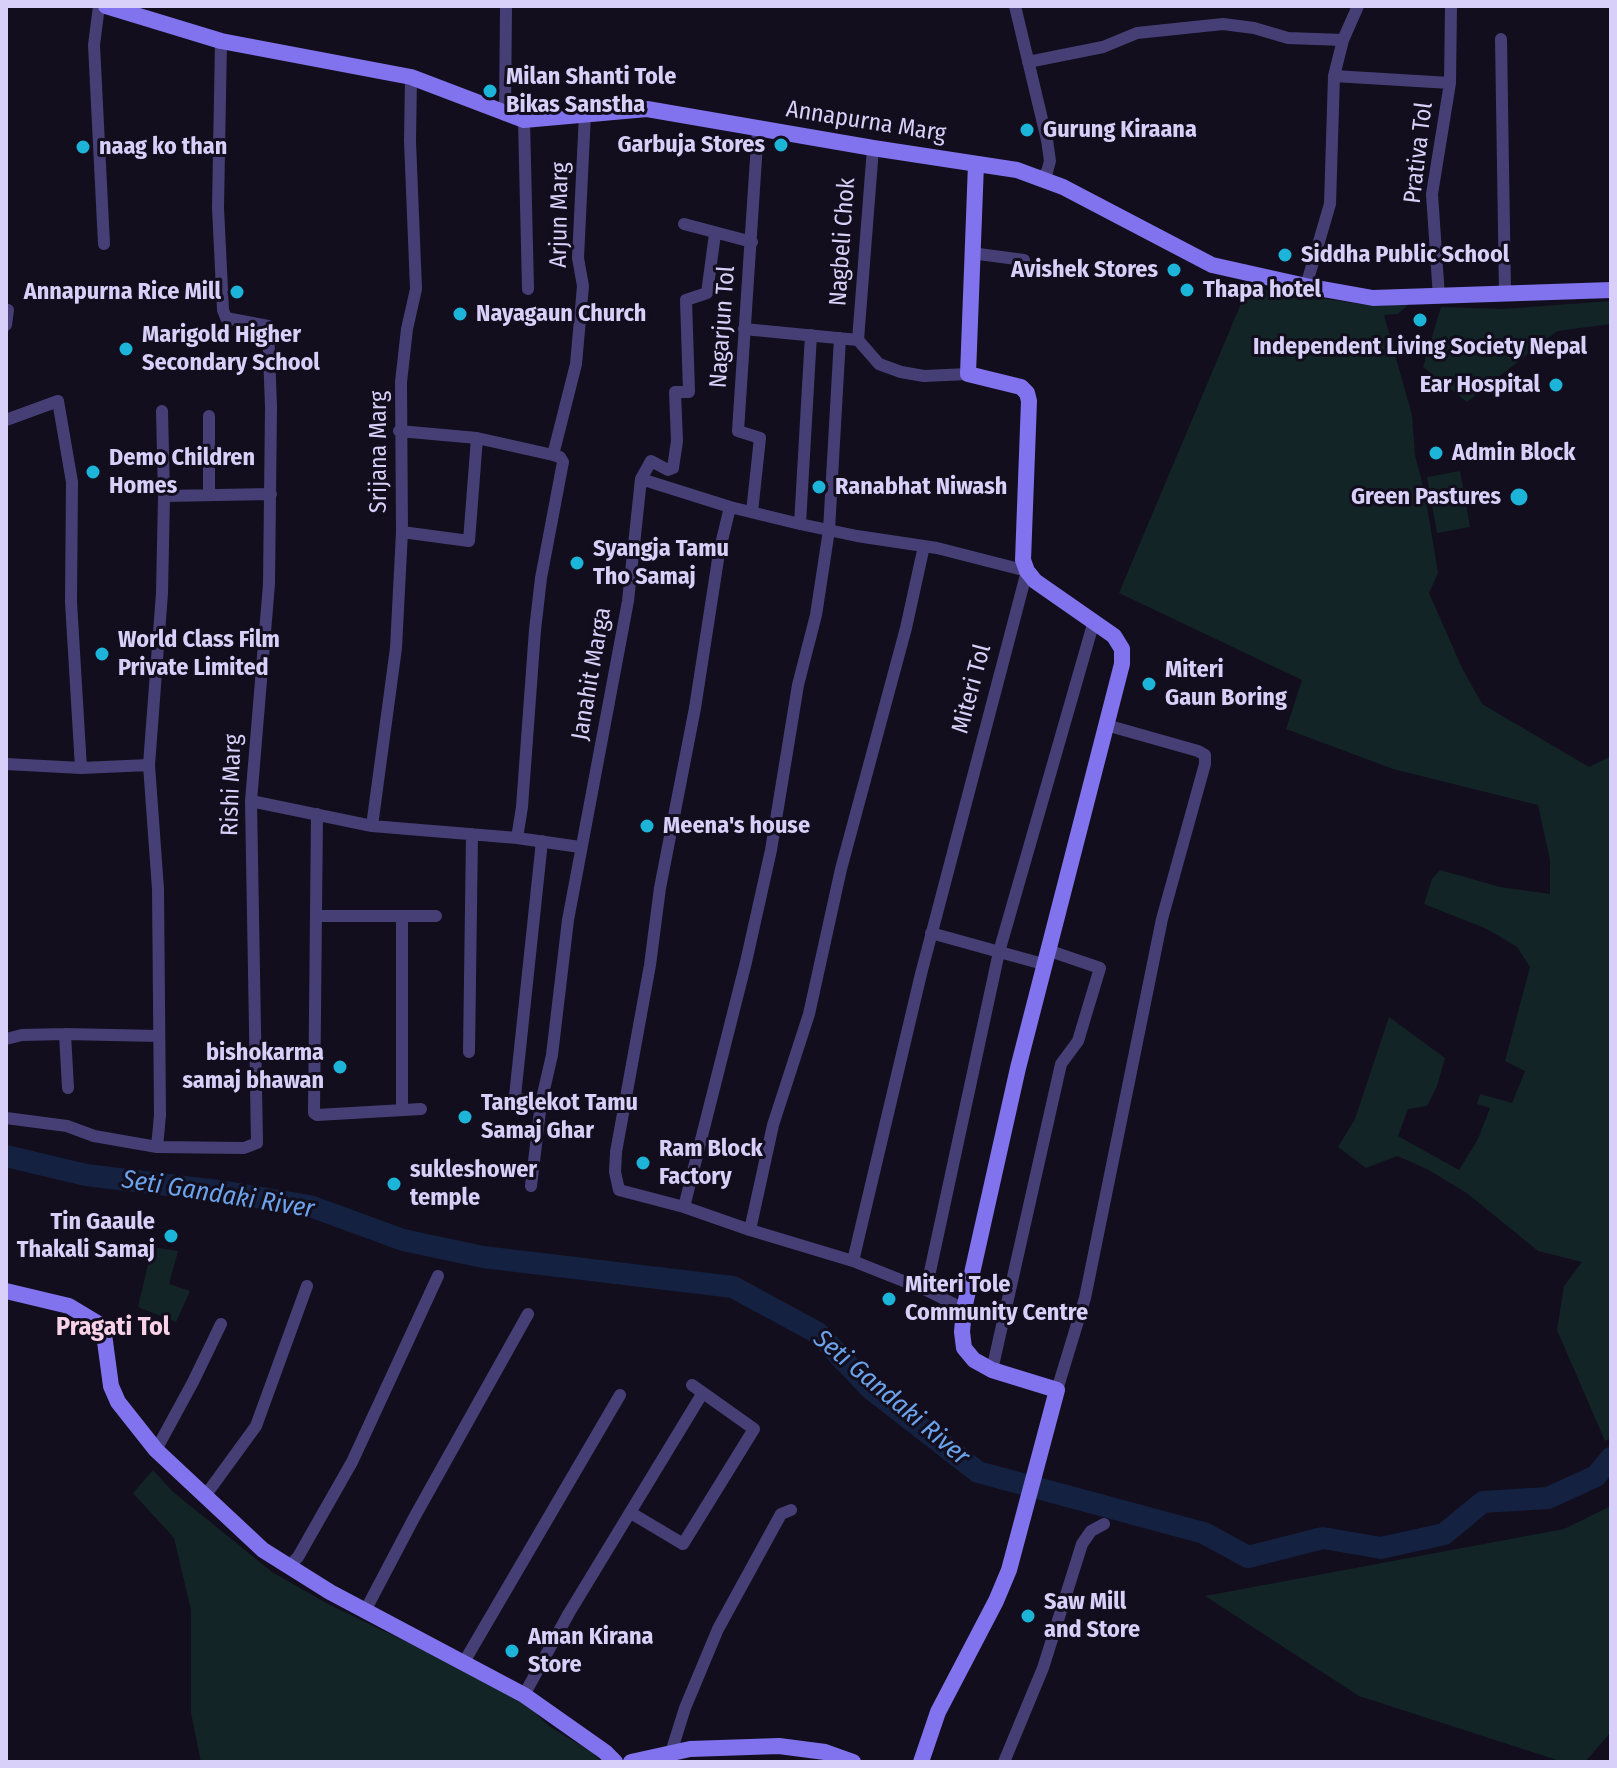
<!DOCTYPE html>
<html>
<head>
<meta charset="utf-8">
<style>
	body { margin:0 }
	#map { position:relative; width:1617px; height:1768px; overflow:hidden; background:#120e1d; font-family:"Fira Sans Condensed",sans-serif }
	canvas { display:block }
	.frame { position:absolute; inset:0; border:8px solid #d8d0f9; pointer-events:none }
</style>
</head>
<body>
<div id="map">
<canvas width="1617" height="1768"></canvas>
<div class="frame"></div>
</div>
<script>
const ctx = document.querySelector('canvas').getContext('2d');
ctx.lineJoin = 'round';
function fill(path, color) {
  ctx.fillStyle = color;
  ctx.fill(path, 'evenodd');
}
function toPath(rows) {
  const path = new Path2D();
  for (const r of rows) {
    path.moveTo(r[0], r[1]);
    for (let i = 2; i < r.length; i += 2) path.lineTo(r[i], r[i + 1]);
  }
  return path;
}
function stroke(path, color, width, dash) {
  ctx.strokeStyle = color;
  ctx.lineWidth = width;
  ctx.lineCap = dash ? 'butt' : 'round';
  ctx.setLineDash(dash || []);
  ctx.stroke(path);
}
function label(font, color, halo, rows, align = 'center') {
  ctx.font = font + ' "Fira Sans Condensed",sans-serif';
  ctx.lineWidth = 6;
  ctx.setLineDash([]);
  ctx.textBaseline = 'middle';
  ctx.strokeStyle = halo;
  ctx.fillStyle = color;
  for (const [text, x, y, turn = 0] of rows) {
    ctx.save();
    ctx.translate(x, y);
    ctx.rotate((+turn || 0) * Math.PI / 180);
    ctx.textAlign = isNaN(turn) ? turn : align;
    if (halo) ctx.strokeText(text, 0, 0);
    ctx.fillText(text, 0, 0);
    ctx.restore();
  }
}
const green = toPath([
	[1248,287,1373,306,1409,304,1398,314,1384,315,1412,415,1415,455,1425,494,1438,573,1429,593,1462,668,1482,704,1589,767,1611,756,1611,1438,1605,1441,1557,1330,1564,1286,1582,1262,1538,1251,1468,1194,1427,1169,1397,1156,1366,1168,1338,1147,1355,1119,1389,1017,1445,1058,1437,1086,1427,1106,1408,1109,1398,1136,1459,1170,1478,1139,1490,1108,1477,1104,1480,1094,1512,1103,1525,1071,1505,1061,1530,967,1517,947,1487,929,1424,904,1432,879,1440,870,1500,887,1550,894,1550,860,1538,805,1393,769,1286,729,1302,680,1119,593],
	[1611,301,1611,324,1557,331,1467,402,1423,367,1441,307,1503,309],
	[1460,471,1470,527,1437,533,1427,477],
	[152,1247,178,1251,169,1284,190,1291,176,1322,138,1307],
	[153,1470,172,1491,272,1572,328,1604,504,1689,528,1706,549,1726,590,1751,602,1762,201,1762,191,1713,191,1610,174,1538,133,1493],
	[1611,1506,1611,1732,1585,1762,1563,1762,1359,1696,1205,1596,1564,1529]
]);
const river = toPath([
	[6,1156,86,1175,226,1192,310,1206,403,1240,483,1257,733,1287,818,1333,870,1388,978,1472,1204,1533,1248,1557,1323,1538,1381,1548,1444,1534,1483,1502,1548,1498,1596,1476,1611,1458]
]);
const street = toPath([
	[99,6,94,45,104,244],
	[1015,6,1047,140,1050,161,1047,172,1041,177],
	[1501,39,1505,294],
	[1028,62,1103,47,1137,33,1223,24,1254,28,1288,38,1343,40],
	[1334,76,1450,83,1432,194,1439,297],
	[1450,83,1451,6],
	[505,115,506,6],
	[524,120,528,289],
	[684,224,752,242],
	[971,253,1024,260],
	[1306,286,1330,204,1334,76,1343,40,1358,6],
	[6,325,8,310],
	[744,329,858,340,879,364,901,372,924,376,968,374],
	[858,340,873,148],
	[6,420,58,401,72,482,71,602,81,768],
	[399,431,477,438,553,455],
	[641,479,730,507,800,524,857,536,937,548,1027,571,921,974,853,1261],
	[209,495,209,416],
	[164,496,271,494],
	[730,507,719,553,695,708,660,888,650,965,616,1152,615,1172,619,1190,684,1207,750,1230,853,1261,926,1290,964,1309],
	[752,512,760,438,738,431,758,128],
	[800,524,811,335],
	[402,532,469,541,477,438],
	[6,764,81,768,149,765],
	[251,801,372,826,517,838,580,847],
	[317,814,314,1113,317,1115,421,1109],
	[372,826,396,648,402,532,401,382,407,329,416,289,410,141,411,77],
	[517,838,522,807,535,630,541,578,563,462,560,457,553,455,576,364,583,286,578,258,585,114],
	[317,916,436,916],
	[931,933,1043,964],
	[65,1034,68,1088],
	[6,1039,22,1035,65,1034,159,1036],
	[469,1052,472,834],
	[541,1103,518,1099,515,1096,542,841],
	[402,1110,402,916],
	[6,1118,67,1126,94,1136,157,1147,244,1148,257,1143,251,801,269,584,271,407,268,326,226,318,223,310,218,208,221,41],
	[157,1147,160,1115,158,889,149,765,162,593,164,496,162,411],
	[531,1186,541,1103,552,1055,568,920,628,601,641,479,651,461,668,470,673,468,677,441,675,392,689,392,686,300,707,293,715,234],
	[684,1207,746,962,771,850,798,685,816,615,829,530,840,338],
	[750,1230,773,1125,809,1014,841,869,906,628,924,546],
	[926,1290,999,952,1094,621],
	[992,1370,1061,1064,1078,1041,1100,968,1047,950],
	[1057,1390,1085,1298,1162,919,1205,764,1205,755,1198,751,1106,725],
	[156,1450,193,1382,221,1324],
	[205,1496,256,1426,307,1286],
	[631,1513,683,1544,754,1429,692,1385],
	[288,1567,298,1557,352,1462,438,1276],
	[365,1611,415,1516,528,1314],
	[464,1662,620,1395],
	[524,1695,569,1613,702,1394],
	[669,1759,685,1708,718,1629,781,1514,791,1510],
	[1004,1762,1043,1668,1082,1544,1091,1531,1104,1524]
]);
const secondary = toPath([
	[106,6,221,41,411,77,524,120,647,109,873,148,1017,170,1063,187,1212,265,1306,286,1373,298,1611,290],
	[6,1291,69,1306,99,1324,104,1334,111,1386,118,1402,156,1450,263,1550,330,1592,524,1695,605,1752,615,1762],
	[631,1762,690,1749,779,1746,825,1752,853,1762],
	[921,1762,938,1712,996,1601,1009,1570,1057,1390,992,1370,974,1360,964,1348,962,1332,964,1309,1018,1068,1122,664,1122,649,1114,636,1035,581,1027,571,1023,560,1029,401,1027,393,1021,387,968,374,976,164]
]);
const markers = [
	[490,91,8,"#1cb4d9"],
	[1027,130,8,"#1cb4d9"],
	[781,145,8,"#1cb4d9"],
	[83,147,8,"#1cb4d9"],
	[1285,255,8,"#1cb4d9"],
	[1174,270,8,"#1cb4d9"],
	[1187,290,8,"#1cb4d9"],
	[237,292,8,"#1cb4d9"],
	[460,314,8,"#1cb4d9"],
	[1420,320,8,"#1cb4d9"],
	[126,349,8,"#1cb4d9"],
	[1556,385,8,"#1cb4d9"],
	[1436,453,8,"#1cb4d9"],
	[93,472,8,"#1cb4d9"],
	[819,487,8,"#1cb4d9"],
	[1519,497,10,"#1cb4d9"],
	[577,563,8,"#1cb4d9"],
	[102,654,8,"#1cb4d9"],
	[1149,684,8,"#1cb4d9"],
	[647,826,8,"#1cb4d9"],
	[340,1067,8,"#1cb4d9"],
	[465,1117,8,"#1cb4d9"],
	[643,1163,8,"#1cb4d9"],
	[394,1184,8,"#1cb4d9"],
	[171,1236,8,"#1cb4d9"],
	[889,1299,8,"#1cb4d9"],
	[1028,1616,8,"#1cb4d9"],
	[512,1651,8,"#1cb4d9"]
];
const poiNames = [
	["Milan Shanti Tole",506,77],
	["Bikas Sanstha",506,105],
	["Gurung Kiraana",1043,130],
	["Garbuja Stores",765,145,"right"],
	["naag ko than",99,147],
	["Siddha Public School",1301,255],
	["Avishek Stores",1158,270,"right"],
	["Thapa hotel",1203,290],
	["Annapurna Rice Mill",221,292,"right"],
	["Nayagaun Church",476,314],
	["Marigold Higher",142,335],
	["Secondary School",142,363],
	["Independent Living Society Nepal",1420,347,"center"],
	["Ear Hospital",1540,385,"right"],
	["Admin Block",1452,453],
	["Demo Children",109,458],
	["Homes",109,486],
	["Ranabhat Niwash",835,487],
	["Green Pastures",1501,497,"right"],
	["Syangja Tamu",593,549],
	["Tho Samaj",593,577],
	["World Class Film",118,640],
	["Private Limited",118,668],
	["Miteri",1165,670],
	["Gaun Boring",1165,698],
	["Meena's house",663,826],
	["bishokarma",324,1053,"right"],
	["samaj bhawan",324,1081,"right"],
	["Tanglekot Tamu",481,1103],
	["Samaj Ghar",481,1131],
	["Ram Block",659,1149],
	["Factory",659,1177],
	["sukleshower",410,1170],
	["temple",410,1198],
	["Tin Gaaule",155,1222,"right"],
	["Thakali Samaj",155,1250,"right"],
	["Miteri Tole",905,1285],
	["Community Centre",905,1313],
	["Saw Mill",1044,1602],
	["and Store",1044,1630],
	["Aman Kirana",528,1637],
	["Store",528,1665]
];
const streetNames = [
	["Annapurna Marg",866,122,9],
	["Prativa Tol",1419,153,-83],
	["Arjun Marg",560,215,-89],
	["Nagbeli Chok",843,242,-86],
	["Nagarjun Tol",723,327,-86],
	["Srijana Marg",379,452,-90],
	["Janahit Marga",592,674,-80],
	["Miteri Tol",972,689,-75],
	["Rishi Marg",232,785,-88]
];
const waterNames = [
	["Seti Gandaki River",218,1195,9],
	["Seti Gandaki River",891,1398,40]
];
const neighbourhoodNames = [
	["Pragati Tol",113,1328]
];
fill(green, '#122426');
stroke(river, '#142140', 22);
stroke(street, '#463f76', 12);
stroke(secondary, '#8173ed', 16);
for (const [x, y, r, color] of markers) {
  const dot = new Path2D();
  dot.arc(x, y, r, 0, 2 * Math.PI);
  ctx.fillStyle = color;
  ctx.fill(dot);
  stroke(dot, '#120e1d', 3);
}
label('bold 24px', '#d8d0f9', '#120e1d', poiNames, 'left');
label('24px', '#d8d0f9', '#120e1d', streetNames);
label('italic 26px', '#6ba4ec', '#120e1d', waterNames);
label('bold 26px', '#f9d2e7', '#120e1d', neighbourhoodNames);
</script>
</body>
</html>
